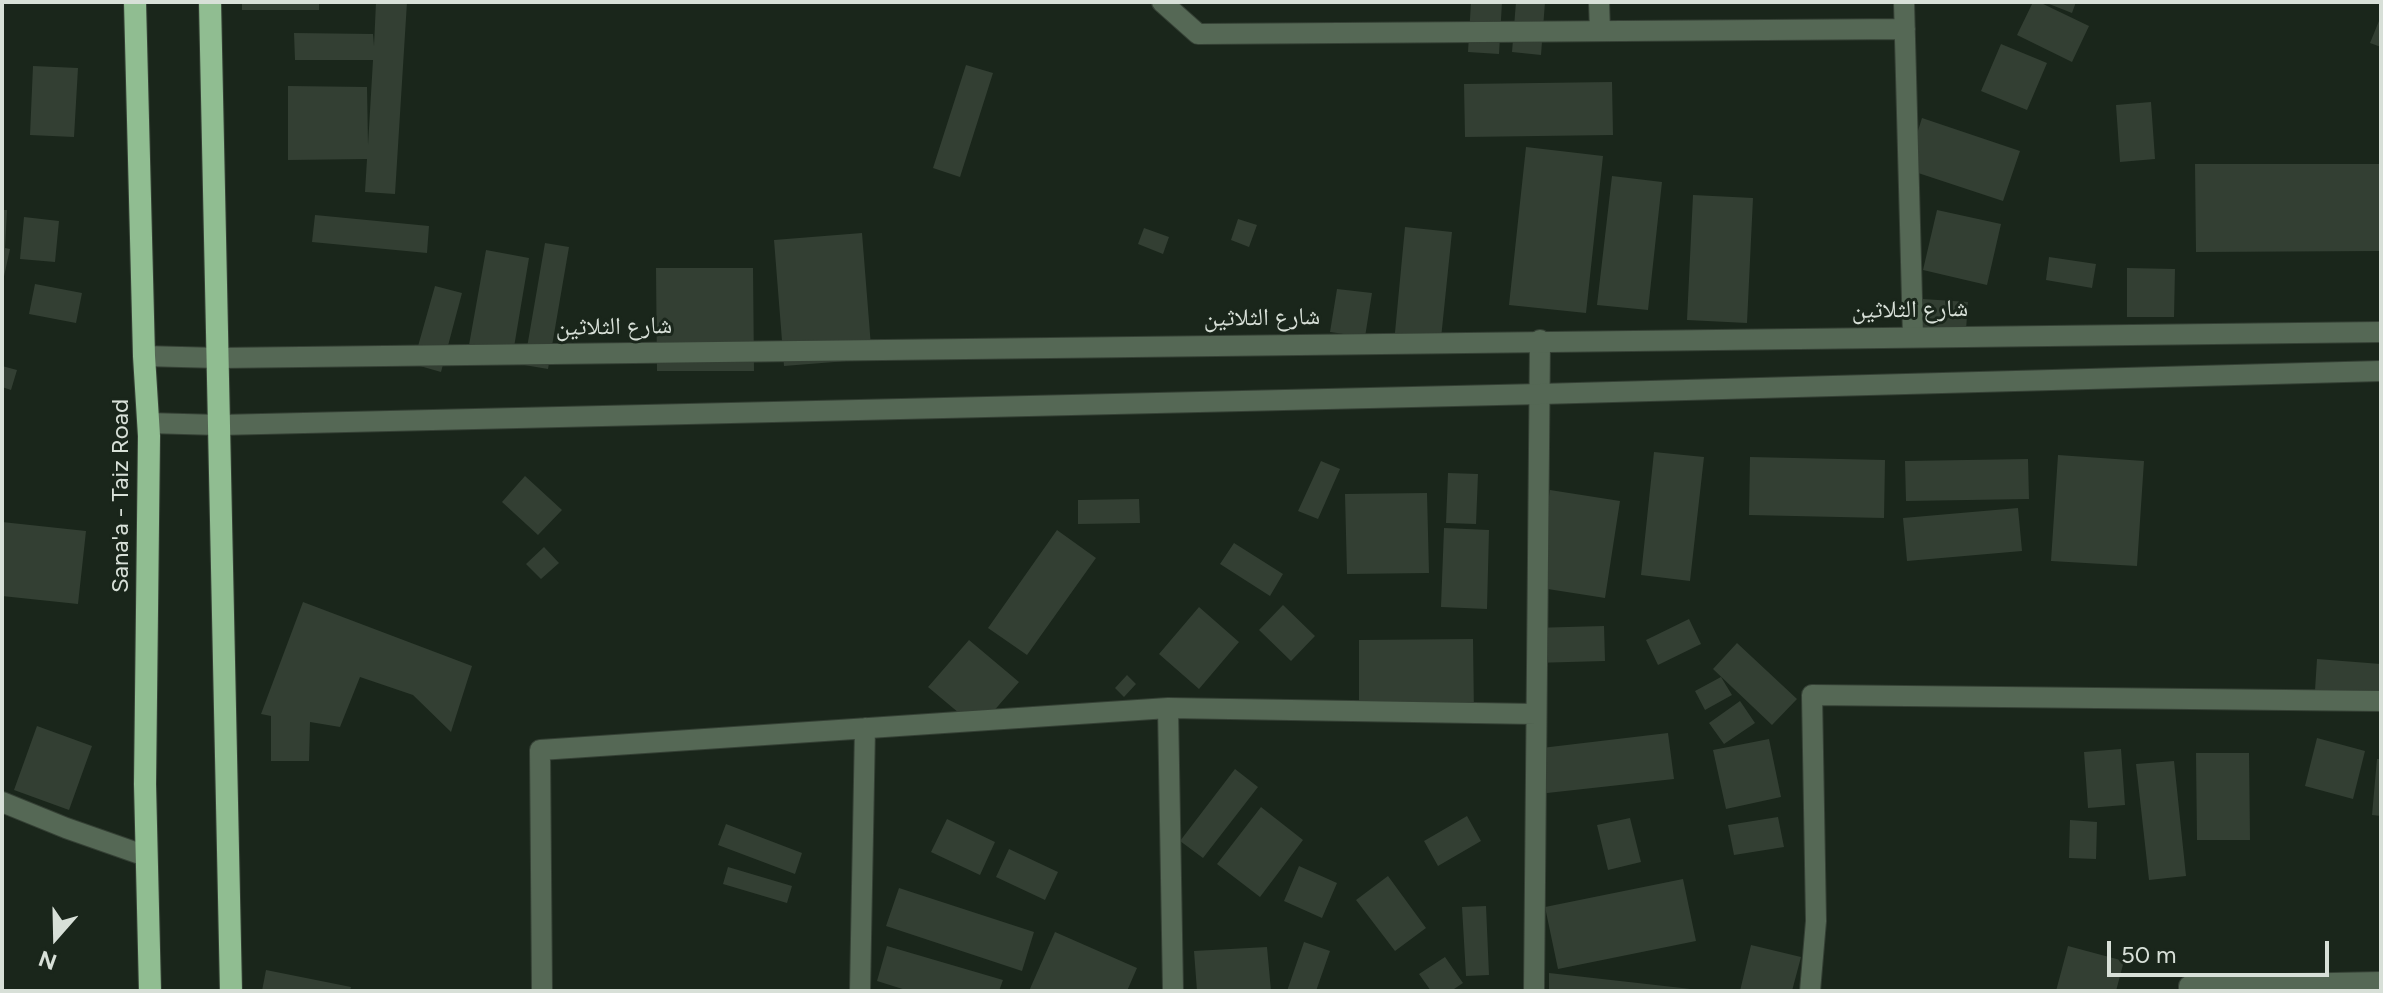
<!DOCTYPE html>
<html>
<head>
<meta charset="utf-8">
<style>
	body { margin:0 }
	#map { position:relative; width:2383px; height:993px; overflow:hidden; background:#1a261b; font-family:Figtree,sans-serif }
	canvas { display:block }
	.frame { position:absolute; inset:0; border:4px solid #d8e0d8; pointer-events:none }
	.north { position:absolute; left:16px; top:897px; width:80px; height:80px; -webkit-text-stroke:6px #1a261b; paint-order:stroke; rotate:200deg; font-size:22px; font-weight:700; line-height:32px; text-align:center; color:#d8e0d8 }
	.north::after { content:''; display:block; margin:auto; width:28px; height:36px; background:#d8e0d8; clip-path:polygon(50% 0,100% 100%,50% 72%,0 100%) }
	.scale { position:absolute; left:2107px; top:941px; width:222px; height:36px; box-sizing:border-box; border:4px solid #d8e0d8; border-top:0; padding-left:10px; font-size:24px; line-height:28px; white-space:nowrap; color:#d8e0d8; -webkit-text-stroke:6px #1a261b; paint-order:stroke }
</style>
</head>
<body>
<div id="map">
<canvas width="2383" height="993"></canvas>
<div class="frame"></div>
<div class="north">N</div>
<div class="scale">50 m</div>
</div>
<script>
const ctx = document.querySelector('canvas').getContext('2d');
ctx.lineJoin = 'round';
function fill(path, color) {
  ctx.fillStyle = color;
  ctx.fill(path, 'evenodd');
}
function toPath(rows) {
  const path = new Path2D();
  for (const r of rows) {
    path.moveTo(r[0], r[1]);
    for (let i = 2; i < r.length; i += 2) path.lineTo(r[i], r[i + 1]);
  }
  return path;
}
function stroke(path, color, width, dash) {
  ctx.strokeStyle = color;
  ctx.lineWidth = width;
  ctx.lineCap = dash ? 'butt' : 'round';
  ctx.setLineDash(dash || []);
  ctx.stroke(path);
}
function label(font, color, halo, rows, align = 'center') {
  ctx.font = font + ' Figtree,"Noto Naskh Arabic",sans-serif';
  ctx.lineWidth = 6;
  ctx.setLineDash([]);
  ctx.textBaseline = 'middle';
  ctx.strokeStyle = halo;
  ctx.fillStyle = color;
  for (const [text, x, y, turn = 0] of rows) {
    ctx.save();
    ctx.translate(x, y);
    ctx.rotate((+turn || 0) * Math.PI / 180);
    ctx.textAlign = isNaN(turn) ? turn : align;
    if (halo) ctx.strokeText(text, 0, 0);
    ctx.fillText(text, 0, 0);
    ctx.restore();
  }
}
const building = toPath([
	[242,2,319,2,319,10,242,10],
	[376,2,407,2,395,194,365,192,367,159,288,160,288,86,367,87,368,145,373,60,295,60,294,33,373,34,374,46],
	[1471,2,1502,2,1499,54,1468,52],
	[1516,2,1545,2,1541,55,1512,52],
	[2033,2,2039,2,2089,26,2072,62,2017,35],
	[2044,2,2076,2,2072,13],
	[2381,16,2381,47,2370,43],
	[2001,44,2047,63,2027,110,1981,91],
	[966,65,993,73,960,177,933,168],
	[33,66,78,68,74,137,30,135],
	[1612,82,1613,135,1465,137,1464,84],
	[2151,102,2155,159,2120,162,2116,105],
	[1922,118,2020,151,2003,201,1906,169],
	[1526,147,1603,156,1586,313,1509,305],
	[2195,164,2381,164,2381,251,2196,252],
	[1612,176,1662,182,1648,310,1597,305],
	[1693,195,1753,198,1747,323,1687,320],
	[2,210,7,210,5,248,10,249,3,281],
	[1937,210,2001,224,1987,285,1923,270],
	[315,215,429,226,427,253,312,242],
	[24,217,59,221,55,262,20,259],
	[1238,219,1257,225,1249,247,1231,240],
	[1405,227,1452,232,1440,348,1394,343],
	[1144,228,1169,237,1163,254,1138,244],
	[862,233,872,359,784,366,774,240],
	[545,243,569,247,548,369,524,365],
	[486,250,529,258,513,353,469,345],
	[2049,257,2096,264,2092,288,2046,280],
	[656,268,753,268,754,371,657,371],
	[2127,268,2175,269,2174,317,2127,317],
	[35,284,82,293,76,323,29,314],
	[435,286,462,293,441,372,413,364],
	[1337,289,1372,293,1365,337,1330,332],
	[1923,299,1968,302,1966,330,1921,327],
	[2,366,17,370,11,390,2,387],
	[1654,452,1704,457,1690,581,1641,575],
	[2058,455,2144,461,2137,566,2051,561],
	[1750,457,1885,460,1884,518,1749,515],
	[2028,459,2029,499,1906,501,1905,461],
	[1321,461,1340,469,1318,519,1298,511],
	[1448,473,1478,474,1476,524,1446,523],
	[525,476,562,510,538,535,502,502],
	[1550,490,1620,501,1605,598,1535,587],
	[1427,493,1429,573,1347,574,1345,494],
	[1139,499,1140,523,1078,524,1078,500],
	[2018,508,2022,551,1907,561,1903,518],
	[2,522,86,531,78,604,2,596],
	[1444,528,1489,530,1487,609,1441,607],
	[1057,530,1096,558,1027,655,988,628],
	[1234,543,1283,574,1270,596,1220,564],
	[544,547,559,563,541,579,526,564],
	[303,602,472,666,451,732,413,695,360,677,340,727,310,722,309,761,271,761,271,716,261,714],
	[1283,605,1315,636,1291,661,1259,630],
	[1199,607,1239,642,1199,689,1159,654],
	[1689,619,1701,644,1658,665,1646,640],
	[1604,626,1605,661,1533,663,1531,628],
	[1473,639,1474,716,1359,716,1359,640],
	[969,640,1019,682,978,729,928,687],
	[1737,643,1797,699,1772,725,1713,669],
	[2317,659,2381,664,2381,711,2314,706],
	[1127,675,1136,684,1124,697,1115,688],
	[1721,677,1732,695,1705,710,1695,691],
	[1740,701,1755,723,1724,744,1709,723],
	[37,726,92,746,69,810,14,790],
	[1668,733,1674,779,1538,794,1533,749],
	[2317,738,2365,751,2353,799,2305,786],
	[1769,739,1781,797,1726,809,1713,750],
	[2121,749,2125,805,2088,808,2084,752],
	[2196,753,2249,753,2250,840,2197,840],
	[2377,759,2381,759,2381,816,2372,815],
	[2174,761,2186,876,2149,880,2136,764],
	[1235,769,1258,787,1203,858,1180,841],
	[1261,807,1303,840,1260,897,1217,864],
	[1467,816,1481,841,1438,866,1424,841],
	[1778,817,1784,847,1734,855,1728,825],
	[1630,818,1641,862,1608,870,1597,825],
	[947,819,995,842,980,875,931,852],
	[2070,820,2097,822,2096,859,2069,858],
	[726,824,802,853,795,874,718,845],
	[1009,849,1058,872,1045,900,996,877],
	[1299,866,1337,883,1322,918,1284,901],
	[728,867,792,886,787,903,723,884],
	[1388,876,1426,928,1395,951,1356,900],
	[1683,879,1696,941,1558,969,1545,907],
	[899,888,1034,932,1022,971,886,926],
	[1486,906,1489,975,1466,976,1462,907],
	[1055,932,1137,968,1127,991,1029,991],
	[1304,942,1330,951,1316,991,1287,991],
	[1751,945,1801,957,1792,991,1740,991],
	[887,946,1003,980,999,991,909,991,877,981],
	[2068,946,2124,961,2116,991,2056,991],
	[1267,947,1271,991,1197,991,1194,951],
	[1445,957,1463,983,1451,991,1431,991,1419,974],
	[266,970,351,987,350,991,262,991],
	[1549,973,1691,989,1691,991,1549,991]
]);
const minor = toPath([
	[1162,2,1198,34,1905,29],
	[1599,2,1600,31],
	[1904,2,1913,336],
	[1168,708,1173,991],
	[2,802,66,828,146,856],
	[542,991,540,750,1168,708,1536,714],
	[860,991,865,728],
	[1534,991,1540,340],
	[1810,991,1816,921,1812,695,2381,701],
	[2189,991,2189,986,2381,982]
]);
const tertiary = toPath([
	[144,356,218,358,2381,332],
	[148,423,219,425,1540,394,2381,371]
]);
const trunk = toPath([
	[135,2,144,356,149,436,145,784,150,991],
	[210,2,231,991]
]);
const streetNames = [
	["شارع الثلاثين",1910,310,-1],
	["شارع الثلاثين",1262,318,-1],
	["شارع الثلاثين",614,327,-1],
	["Sana'a - Taiz Road",121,496,-90]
];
fill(building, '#333f33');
stroke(minor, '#354035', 22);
stroke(tertiary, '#354035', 22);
stroke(trunk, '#354035', 24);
stroke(minor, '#556855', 20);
stroke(tertiary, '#556855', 20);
stroke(trunk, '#90bd91', 22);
label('24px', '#d8e0d8', '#1a261b', streetNames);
</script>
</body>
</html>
